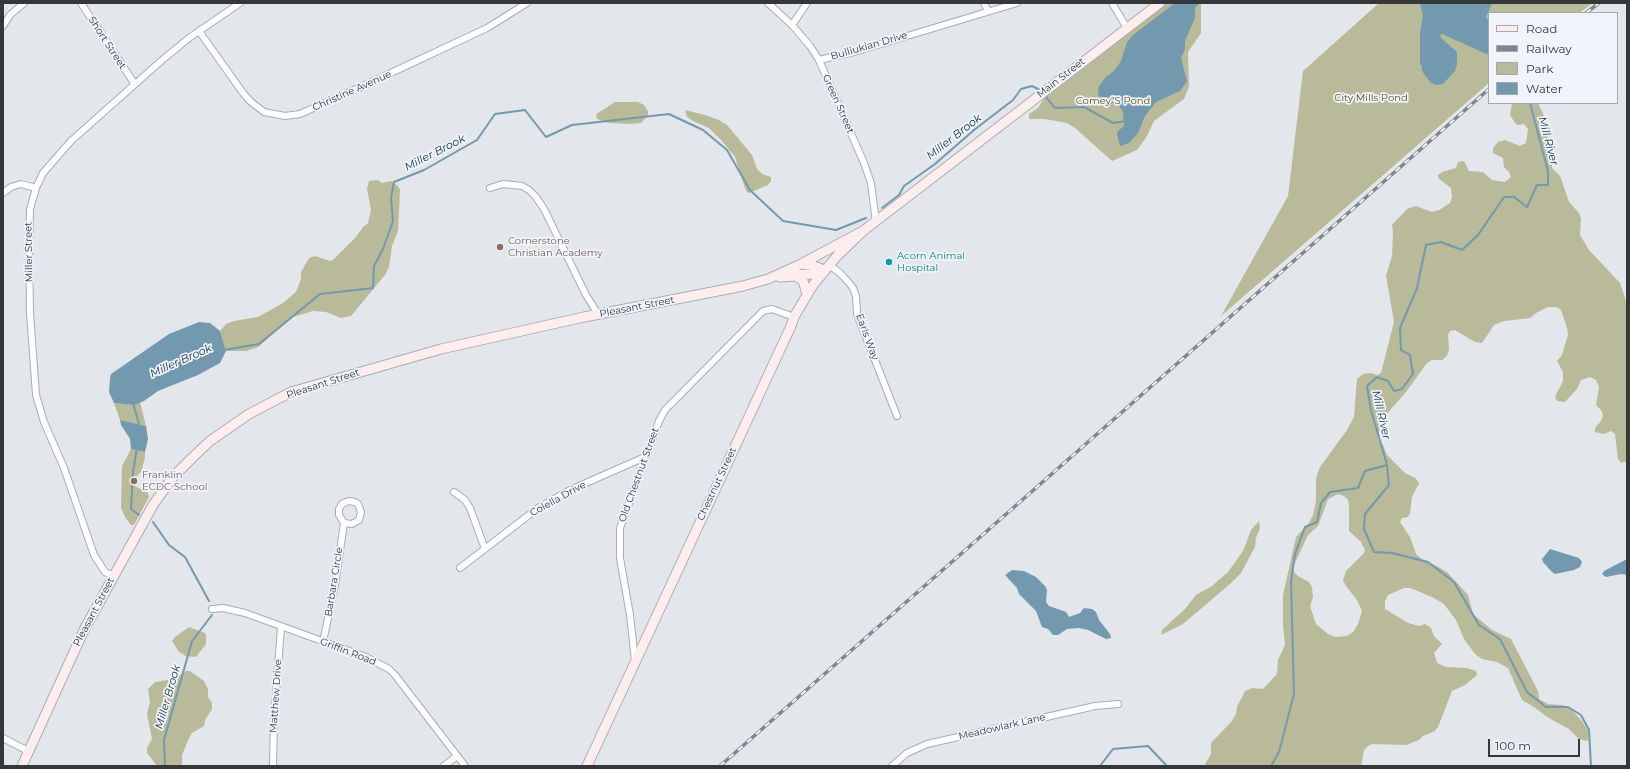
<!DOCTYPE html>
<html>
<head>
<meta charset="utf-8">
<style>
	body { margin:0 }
	#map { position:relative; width:1630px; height:769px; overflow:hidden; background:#e3e7ec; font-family:Montserrat,sans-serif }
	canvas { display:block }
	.frame { position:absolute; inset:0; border:4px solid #353739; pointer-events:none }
	.legend { position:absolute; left:1488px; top:12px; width:130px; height:92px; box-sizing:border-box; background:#f0f4fa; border:1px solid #a5a8ad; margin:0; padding:5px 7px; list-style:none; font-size:12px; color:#353739 }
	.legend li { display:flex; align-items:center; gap:8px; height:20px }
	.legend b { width:20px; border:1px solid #a5a8ad }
	.scale { position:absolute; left:1488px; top:739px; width:92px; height:18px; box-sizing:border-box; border:2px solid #353739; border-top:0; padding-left:5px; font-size:12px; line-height:14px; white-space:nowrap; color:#353739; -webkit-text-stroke:3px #f0f4fa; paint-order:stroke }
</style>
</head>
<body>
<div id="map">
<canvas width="1630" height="769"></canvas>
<div class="frame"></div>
<ul class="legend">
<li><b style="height:5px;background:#fdedef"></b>Road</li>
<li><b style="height:5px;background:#828589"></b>Railway</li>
<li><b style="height:11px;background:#b8ba99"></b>Park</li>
<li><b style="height:11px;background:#7299ad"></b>Water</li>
</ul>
<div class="scale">100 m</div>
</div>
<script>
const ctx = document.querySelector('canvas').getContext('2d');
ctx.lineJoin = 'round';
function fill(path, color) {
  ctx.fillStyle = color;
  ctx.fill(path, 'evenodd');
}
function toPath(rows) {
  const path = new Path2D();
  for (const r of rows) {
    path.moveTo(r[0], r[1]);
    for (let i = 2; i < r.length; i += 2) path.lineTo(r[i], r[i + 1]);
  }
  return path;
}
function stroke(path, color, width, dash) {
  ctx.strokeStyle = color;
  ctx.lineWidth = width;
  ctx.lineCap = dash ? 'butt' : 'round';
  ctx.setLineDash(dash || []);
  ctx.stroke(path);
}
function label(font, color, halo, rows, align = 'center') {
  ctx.font = font + ' Montserrat,sans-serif';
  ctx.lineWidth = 3.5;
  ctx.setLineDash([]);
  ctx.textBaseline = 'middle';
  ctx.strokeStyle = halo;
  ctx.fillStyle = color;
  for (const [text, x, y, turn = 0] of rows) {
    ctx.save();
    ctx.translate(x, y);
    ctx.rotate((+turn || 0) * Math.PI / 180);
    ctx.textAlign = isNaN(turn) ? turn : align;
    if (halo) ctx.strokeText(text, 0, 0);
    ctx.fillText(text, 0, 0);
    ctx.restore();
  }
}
const green = toPath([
	[1167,3,1201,3,1201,33,1188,52,1189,87,1184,99,1154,121,1147,136,1137,150,1112,161,1075,128,1067,123,1045,119,1029,119,1029,114,1038,108,1043,100,1042,99],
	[1379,3,1593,3,1579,13,1489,13,1489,83,1221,316,1288,196,1303,71],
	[615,102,638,102,644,105,648,111,648,115,641,123,631,124,610,123,597,119,596,115,598,113],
	[1512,103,1538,103,1544,116,1552,159,1552,168,1560,176,1569,202,1579,213,1581,219,1580,235,1589,250,1620,283,1627,304,1627,461,1621,463,1618,459,1615,434,1611,431,1604,434,1595,432,1595,428,1601,421,1603,416,1602,411,1596,405,1599,387,1596,380,1590,377,1581,380,1577,389,1565,402,1557,401,1555,397,1563,381,1563,372,1557,361,1562,355,1568,335,1567,328,1561,310,1557,307,1548,307,1536,313,1530,318,1504,321,1494,325,1482,343,1475,342,1455,330,1450,331,1448,335,1449,350,1447,356,1442,360,1432,360,1427,363,1406,392,1384,417,1380,425,1378,440,1383,445,1387,455,1405,473,1415,478,1419,483,1412,497,1410,513,1408,517,1402,518,1400,522,1410,537,1416,554,1424,561,1437,566,1448,573,1468,595,1473,614,1492,630,1511,639,1538,691,1539,699,1548,704,1563,705,1572,710,1582,721,1588,731,1588,741,1579,739,1569,729,1547,717,1534,707,1522,700,1508,668,1497,662,1482,659,1475,654,1464,639,1456,620,1444,604,1432,597,1410,588,1404,588,1388,595,1385,601,1385,609,1408,623,1419,626,1425,624,1431,628,1434,636,1442,644,1434,653,1437,663,1446,667,1467,668,1476,671,1477,675,1465,685,1452,691,1438,727,1435,731,1423,736,1419,740,1406,745,1372,744,1368,746,1364,750,1361,766,1204,766,1211,754,1211,743,1231,722,1236,714,1237,707,1245,691,1252,688,1263,689,1277,674,1278,660,1285,645,1283,625,1283,595,1296,537,1309,523,1313,515,1316,501,1316,478,1320,467,1347,430,1354,417,1357,379,1363,374,1371,373,1377,375,1381,373,1394,322,1386,276,1392,256,1393,232,1392,225,1407,209,1416,206,1432,212,1439,210,1450,203,1452,197,1451,188,1439,179,1438,175,1442,172,1456,168,1458,162,1464,161,1469,171,1483,172,1492,180,1505,182,1511,177,1509,172,1504,167,1503,158,1493,153,1493,148,1498,142,1505,140,1520,146,1526,143,1528,129,1524,124,1518,125,1515,123,1510,115],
	[1338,494,1344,496,1348,500,1349,506,1349,531,1361,542,1365,550,1364,553,1346,571,1343,580,1346,586,1357,600,1362,611,1358,624,1354,631,1347,636,1336,637,1328,634,1316,624,1310,606,1313,597,1312,587,1309,582,1298,576,1294,572,1294,565,1308,535,1318,526,1328,499],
	[685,110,705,115,719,120,727,125,752,155,757,169,762,174,771,177,771,181,768,185,749,193,746,191,735,157,721,140,709,128,693,121,687,117],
	[378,180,382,183,391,181,398,186,400,190,398,231,392,246,389,267,385,275,351,316,341,318,326,312,313,311,293,317,258,347,246,351,226,351,220,331,226,324,234,321,258,317,283,303,296,292,301,279,301,272,309,258,315,256,330,261,334,259,356,237,363,227,368,223,371,210,367,189,369,181],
	[140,402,146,426,120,420,114,403,134,405],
	[131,449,145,452,145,458,141,472,136,477,135,486,148,493,149,497,134,525,131,525,125,517,121,508,122,466],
	[1259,521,1260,528,1256,538,1255,547,1241,573,1230,584,1183,624,1161,635,1162,630,1185,609,1196,595,1212,586,1228,572,1243,551,1251,530],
	[189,627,205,633,206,635,206,644,196,657,186,656,179,652,172,641,175,637],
	[186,671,190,671,204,681,208,689,208,697,212,703,212,709,205,720,204,726,192,733,189,738,182,755,182,766,157,766,147,753,147,748,152,739,147,714,150,702,148,689,155,682,174,679]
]);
const water = toPath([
	[1175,3,1195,3,1195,18,1185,41,1185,49,1181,58,1187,81,1180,91,1156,102,1145,116,1138,133,1129,143,1120,146,1117,134,1118,131,1124,126,1123,112,1118,104,1108,103,1098,95,1099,86,1106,77,1114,71,1121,61,1127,42,1133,35],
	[1420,3,1492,3,1486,17,1489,22,1489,55,1442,34,1440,35,1441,38,1457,52,1457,64,1455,71,1443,84,1437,85,1431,83,1422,71,1422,66,1420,64,1420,33,1423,16],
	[199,322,210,323,220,331,226,351,220,363,198,375,158,391,144,401,134,405,114,403,109,392,110,378,111,374,169,334],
	[120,420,146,426,148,439,145,452,131,449,130,439,121,425],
	[1550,549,1579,558,1582,562,1580,567,1574,570,1555,574,1551,571,1543,562,1542,559],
	[1627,559,1627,575,1621,574,1606,577,1602,574,1604,571],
	[1012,570,1024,571,1036,577,1045,586,1047,590,1046,602,1049,606,1066,612,1069,617,1080,613,1084,608,1092,609,1096,612,1099,620,1110,634,1111,638,1106,639,1088,630,1079,628,1067,629,1058,635,1053,635,1048,629,1042,627,1036,611,1019,594,1017,588,1005,575]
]);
const stream = toPath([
	[1193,9,1198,3],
	[1046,97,1055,108,1084,107,1113,123,1127,121],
	[1530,103,1548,171,1548,185,1537,185,1527,207,1514,197,1504,197,1478,235,1462,250,1441,242,1426,245,1417,288,1400,328,1401,350,1410,355,1413,374,1402,389,1394,391,1388,381,1377,377,1367,386,1371,410,1387,465,1389,485,1365,514,1364,529,1374,552,1392,553,1428,562,1454,582,1479,625,1500,639,1527,692,1546,707,1568,707,1581,715,1589,730,1591,766],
	[882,208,899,195,904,186,935,164,974,130,1013,100,1021,89,1032,86,1038,89],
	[224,350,259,344,320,294,373,288,374,266,383,249,393,221,391,198,394,182,424,170,477,140,495,114,525,110,546,137,572,125,669,114,703,130,727,150,750,190,783,221,836,230,866,218],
	[133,403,139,424],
	[137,448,133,472,131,509,139,515],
	[153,522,169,545,185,557,209,601],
	[165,766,164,740,192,641,212,615],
	[1100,766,1113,749,1148,746,1167,766],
	[1271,766,1279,752,1294,694,1291,581,1295,554,1305,527,1317,522,1321,503,1330,492,1358,488,1365,471,1387,465]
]);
const street = toPath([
	[81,3,134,83],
	[768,3,792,25,810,46,819,60,864,163,871,183,876,222],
	[984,3,988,11],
	[1112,3,1127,28],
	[792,25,807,3],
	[3,26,10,15,24,3],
	[199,31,243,93,250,101,264,112,285,116,300,114,363,86,487,28,527,3],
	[819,60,854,52,1017,3],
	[490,188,503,184,522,186,529,190,536,197,544,209,586,295,598,314],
	[3,193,11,187,21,184,36,188],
	[829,265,840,273,850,284,853,288,856,296,857,313,860,322,897,416],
	[454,492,465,500,470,508,485,549],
	[460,568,538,508,570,490,645,457],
	[113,576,105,572,94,555,64,468,44,422,36,395,30,313,29,246,30,209,36,188,43,173,71,141,161,61,189,38,240,3],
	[212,609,223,608,245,613,366,657,389,669,395,675,465,766],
	[323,642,335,585,344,523,339,515,339,509,342,504,346,502,349,501,355,502,358,504,361,512,359,520,352,524,344,523],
	[635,661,630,615,620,558,620,528,659,421,665,410,763,311,772,309,794,317],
	[3,738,28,751],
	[273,766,274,720,281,627],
	[444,766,457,756],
	[892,766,907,753,927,744,1095,706,1118,704]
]);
const secondary = toPath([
	[801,264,811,265,824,270],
	[791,275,812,274,819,276],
	[779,277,796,276,803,281,807,294],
	[22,766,84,630,153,505,173,477,193,457,210,441,249,414,291,392,441,349,584,317,743,286,768,279,801,264,863,231],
	[587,766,791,326,794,317,813,285,837,256,863,231,1160,3]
]);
const rail = toPath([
	[1586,13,1599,3],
	[720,766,1489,89]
]);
const markers = [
	[500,247,4,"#8d6e63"],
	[889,262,4,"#0f9aa8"],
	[134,481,4,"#8d6e63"]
];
const streetNames = [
	["Short Street",107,43,57],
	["Bulliukian Drive",869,46,-16],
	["Main Street",1061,78,-38],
	["Christine Avenue",352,91,-24],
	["Green Street",838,104,66],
	["Miller Street",29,252,-91],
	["Pleasant Street",637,307,-11],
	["Earls Way",867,337,70],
	["Pleasant Street",323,384,-18],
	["Old Chestnut Street",639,475,-70],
	["Chestnut Street",717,484,-65],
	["Colella Drive",558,499,-29],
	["Barbara Circle",334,582,-81],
	["Pleasant Street",94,612,-62],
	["Griffin Road",348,652,21],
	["Matthew Drive",276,696,-86],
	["Meadowlark Lane",1002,727,-13]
];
const parkNames = [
	["City Mills Pond",1371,98],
	["Comey\"S Pond",1113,101]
];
const educationNames = [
	["Cornerstone",508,241],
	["Christian Academy",508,253],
	["Franklin",142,475],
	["ECDC School",142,487]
];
const cultureNames = [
	["Acorn Animal",897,256],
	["Hospital",897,268]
];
const waterNames = [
	["Miller Brook",954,137,-38],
	["Mill River",1548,141,75],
	["Miller Brook",435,153,-27],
	["Miller Brook",181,361,-24],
	["Mill River",1381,415,77],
	["Miller Brook",168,697,-74]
];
fill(green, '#b8ba99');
fill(water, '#7299ad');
stroke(stream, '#7299ad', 2);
stroke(street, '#a9adb2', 8);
stroke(secondary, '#a9adb2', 11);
stroke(street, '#fff', 6);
stroke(secondary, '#fdedef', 9);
stroke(rail, '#828589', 3.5);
stroke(rail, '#f0f4fa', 2, [6]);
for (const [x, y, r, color] of markers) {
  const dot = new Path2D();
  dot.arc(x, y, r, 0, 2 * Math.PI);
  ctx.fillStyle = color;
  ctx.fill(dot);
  stroke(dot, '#f0f4fa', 1.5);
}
label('10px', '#353739', '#f0f4fa', streetNames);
label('10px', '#525315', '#f0f4fa', parkNames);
label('10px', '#785e54', '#f0f4fa', educationNames, 'left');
label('10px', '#0d838f', '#f0f4fa', cultureNames, 'left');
label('italic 11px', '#0d3040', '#f0f4fa', waterNames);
</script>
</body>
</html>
